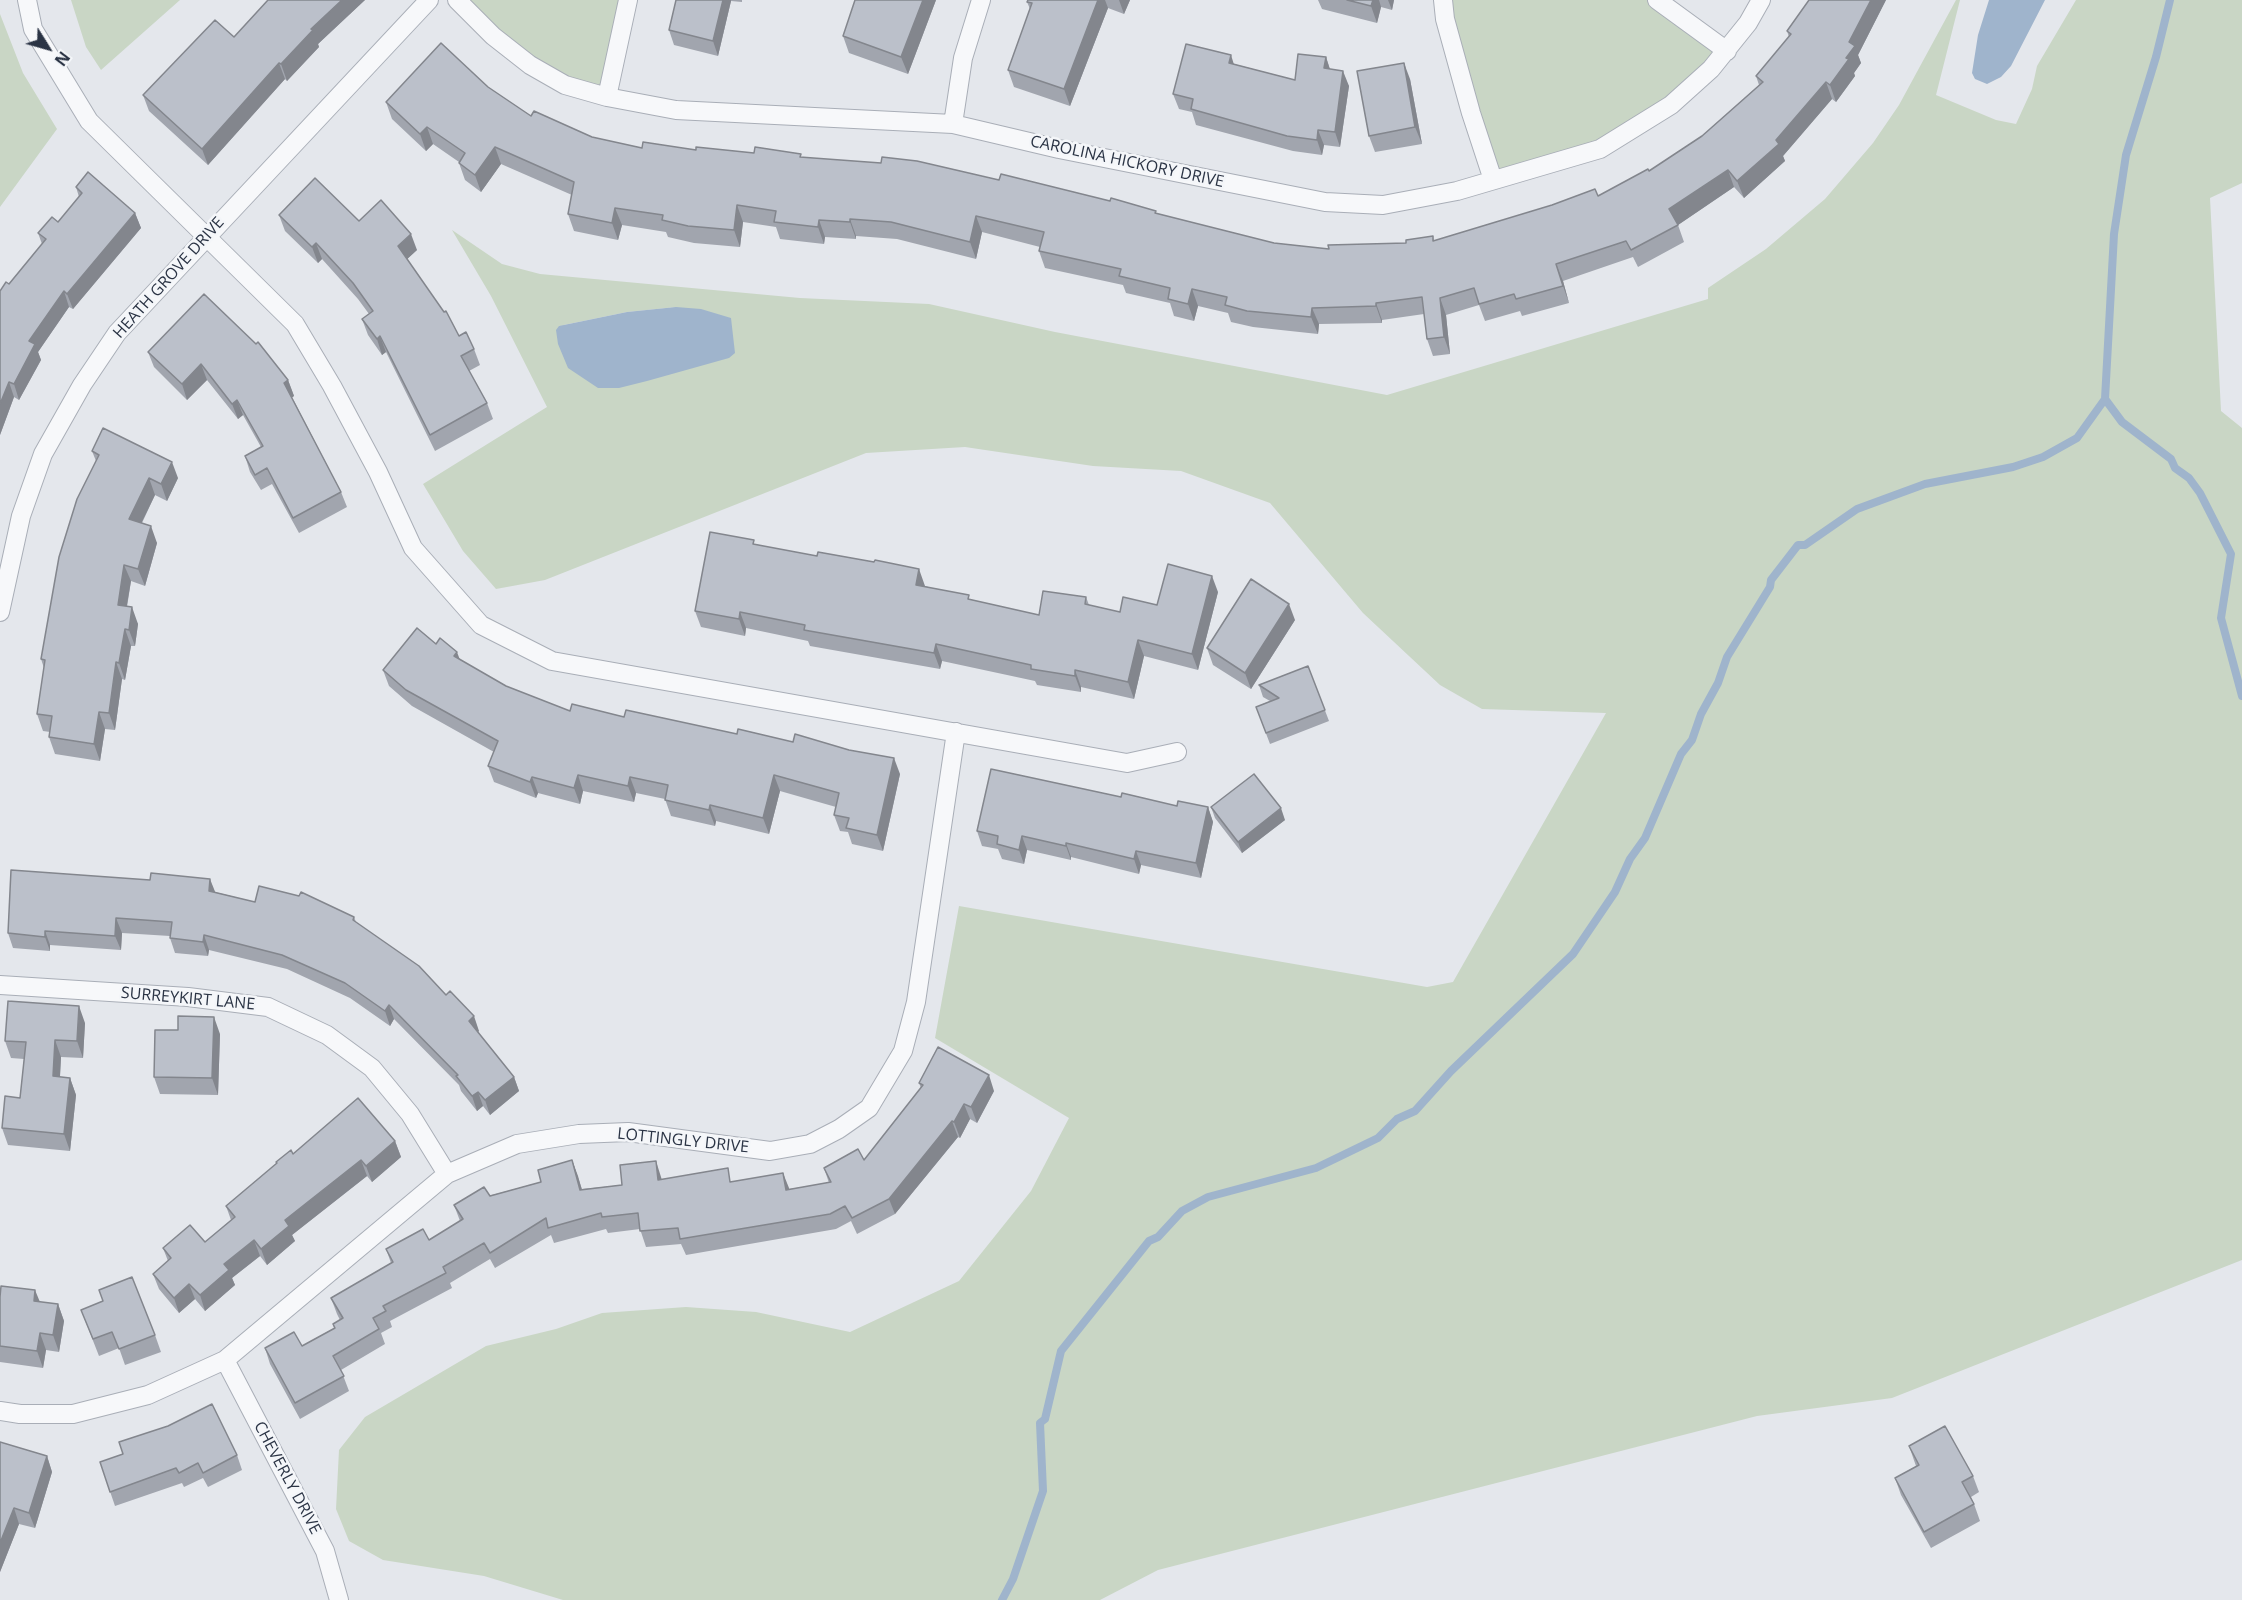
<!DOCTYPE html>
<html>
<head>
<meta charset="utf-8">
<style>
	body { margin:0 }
	#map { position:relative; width:2242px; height:1600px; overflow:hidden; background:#e4e7ec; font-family:"Open Sans",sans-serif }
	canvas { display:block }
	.north { position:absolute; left:18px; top:18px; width:60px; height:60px; -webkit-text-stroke:4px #f4f6f9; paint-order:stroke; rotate:127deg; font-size:16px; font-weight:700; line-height:24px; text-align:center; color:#2b3445 }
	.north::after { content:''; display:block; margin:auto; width:21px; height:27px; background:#2b3445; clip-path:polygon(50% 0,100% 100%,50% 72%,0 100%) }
</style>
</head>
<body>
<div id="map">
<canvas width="2242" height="1600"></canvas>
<div class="north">N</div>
</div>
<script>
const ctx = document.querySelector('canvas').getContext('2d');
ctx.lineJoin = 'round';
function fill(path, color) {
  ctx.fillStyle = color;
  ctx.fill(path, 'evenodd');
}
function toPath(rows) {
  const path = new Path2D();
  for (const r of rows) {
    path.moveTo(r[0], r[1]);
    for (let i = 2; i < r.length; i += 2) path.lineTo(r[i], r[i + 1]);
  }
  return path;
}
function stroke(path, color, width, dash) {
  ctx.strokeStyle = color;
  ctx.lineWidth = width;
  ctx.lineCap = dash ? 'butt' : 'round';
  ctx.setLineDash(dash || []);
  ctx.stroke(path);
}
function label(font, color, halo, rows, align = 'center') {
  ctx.font = font + ' "Open Sans",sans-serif';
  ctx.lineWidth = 5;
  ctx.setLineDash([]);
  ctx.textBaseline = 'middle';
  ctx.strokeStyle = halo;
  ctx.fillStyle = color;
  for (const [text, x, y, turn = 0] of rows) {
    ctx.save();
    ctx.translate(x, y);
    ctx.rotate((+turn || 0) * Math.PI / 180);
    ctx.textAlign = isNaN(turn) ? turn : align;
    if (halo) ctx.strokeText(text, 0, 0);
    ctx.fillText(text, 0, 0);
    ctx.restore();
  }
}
const green = toPath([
	[71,0,180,0,101,70,86,47],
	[457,0,628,0,607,97,565,85],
	[1443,0,1657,0,1727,51,1634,130,1493,180],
	[1956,0,1960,0,1936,95,1996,120,2016,124,2032,89,2037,66,2076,0,2242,0,2242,183,2210,198,2221,411,2242,428,2242,1260,1892,1398,1757,1416,1158,1570,1100,1600,563,1600,484,1576,383,1560,349,1541,336,1509,339,1450,365,1417,486,1346,556,1329,602,1313,686,1307,756,1312,850,1332,959,1281,1031,1191,1069,1118,935,1038,959,906,1427,987,1453,982,1606,713,1482,709,1440,685,1363,613,1270,503,1181,471,1093,466,965,447,866,453,545,580,496,589,463,551,423,484,547,407,491,296,452,230,502,264,540,274,800,298,929,304,1055,332,1387,395,1708,299,1708,288,1766,249,1825,199,1873,143,1899,105],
	[676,307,559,326,627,312],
	[0,14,23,73,57,129,0,207]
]);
const water = toPath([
	[1989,0,2045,0,2011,66,2001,77,1987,84,1975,79,1972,73,1978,35],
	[676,307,701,309,731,318,735,353,729,358,647,381,619,388,598,388,568,368,558,344,556,330,559,326,627,312]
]);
const stream = toPath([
	[2105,399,2122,422,2171,459,2175,468,2189,478,2200,493,2231,554,2221,618,2242,696],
	[1002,1600,1013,1579,1043,1491,1040,1423,1045,1419,1061,1351,1149,1241,1158,1237,1182,1211,1208,1197,1316,1168,1378,1138,1397,1119,1415,1111,1451,1071,1573,954,1615,892,1630,859,1645,838,1681,754,1692,740,1701,714,1718,683,1727,657,1770,587,1771,580,1798,545,1805,545,1857,509,1925,484,2013,467,2043,457,2077,438,2105,399,2114,234,2126,155,2156,57,2170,0]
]);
const minor = toPath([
	[27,0,33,29,89,121,295,324,332,386,378,472,413,548,481,625,552,661,1127,763,1177,752],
	[457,0,493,36,530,65,565,85,607,97,676,110,953,124,1059,149,1325,202,1383,205,1457,191,1600,149,1671,105,1711,69,1748,23,1761,0],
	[1443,0,1445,19,1471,113,1493,180],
	[1657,0,1727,51],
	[607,97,628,0],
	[953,124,963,58,981,0],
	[0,612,21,516,43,454,82,385,117,333,429,0],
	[0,985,188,997,268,1007,327,1035,372,1068,410,1114,447,1174],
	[225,1360,325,1551,339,1600],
	[0,1411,20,1414,73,1414,148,1395,225,1360,447,1174,517,1144,579,1134,628,1132,770,1151,810,1144,839,1129,869,1108,903,1051,916,1002,956,732]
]);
const wall = toPath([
	[268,0,365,0,318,44,319,47,287,81,285,79,208,165,149,111,143,95,234,37],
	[676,0,742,0,742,2,731,1,718,56,674,45,669,30],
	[936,0,908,74,849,53,843,36],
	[1028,0,1130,0,1124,14,1108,8,1070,106,1014,87,1008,70,1030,9,1027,2],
	[1318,0,1394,0,1392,10,1381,7,1377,23,1322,9],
	[1809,0,1886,0,1858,55,1861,63,1854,73,1855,76,1836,102,1832,99,1783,156,1785,161,1744,198,1734,187,1678,225,1684,242,1638,267,1633,257,1563,281,1569,303,1522,316,1520,311,1485,321,1479,305,1446,315,1450,354,1433,356,1427,339,1424,314,1382,320,1382,323,1319,324,1318,334,1253,327,1231,322,1228,313,1198,306,1194,321,1174,316,1170,303,1126,293,1123,285,1045,268,1039,251,1040,247,982,232,976,259,897,239,856,236,856,239,825,237,824,244,780,239,776,227,743,222,740,247,694,243,668,237,666,232,622,225,618,240,574,231,568,214,572,195,501,164,481,192,465,180,459,163,459,162,433,144,426,151,392,119,386,102,488,87,531,116,592,137,642,148,696,150,802,158,999,180,1157,214,1274,243,1329,249,1406,243,1433,236,1434,241,1598,196,1649,171,1702,136,1759,85,1756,76,1789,37,1787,31],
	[1326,57,1330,69,1349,86,1340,147,1324,145,1322,155,1293,151,1196,125,1192,112,1179,109,1173,94,1234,64,1295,80],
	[1410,79,1422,144,1375,152,1369,136],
	[76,187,135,213,141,228,73,309,69,307,38,352,41,360,19,400,14,397,0,435,9,284,42,244,38,233,58,222,79,197],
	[279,215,359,221,417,250,407,259,459,336,474,349,480,365,469,371,487,403,493,419,435,451,386,352,382,355,368,335,362,319,369,314,358,299,322,259,318,263,285,231],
	[148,352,288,380,294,396,292,397,341,492,347,507,299,533,272,484,261,490,250,472,245,456,261,447,243,415,238,419,207,380,187,400,154,367],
	[92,451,178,478,167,501,155,495,142,523,157,543,145,586,131,581,127,607,138,624,135,646,131,646,125,680,122,679,115,730,105,729,100,761,55,754,49,737,50,732,43,731,37,714,44,668,41,659,96,461],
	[755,544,925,586,971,600,1039,615,1086,597,1089,605,1120,612,1218,592,1198,670,1144,656,1134,699,1081,687,1081,692,1037,685,1035,681,942,661,940,669,810,646,808,641,746,628,745,636,701,627,695,611],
	[1295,620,1251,689,1213,665,1207,648],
	[436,644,460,660,506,686,570,711,624,717,900,774,883,851,852,844,848,832,840,831,834,815,836,807,780,791,769,834,716,821,715,826,671,816,665,799,636,793,634,802,583,791,580,804,538,793,536,798,494,782,488,766,494,752,412,706,389,686,383,670],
	[1308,666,1329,721,1270,744,1256,707,1270,701,1263,697,1259,685],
	[1121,797,1177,806,1208,807,1213,822,1201,878,1141,865,1139,874,1071,857,1071,860,1027,850,1024,864,1002,859,998,849,982,846,977,831],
	[1211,807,1285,820,1242,853,1215,818],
	[215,892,255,902,354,917,356,922,479,1031,478,1032,514,1077,519,1091,490,1115,483,1106,477,1111,461,1091,459,1085,394,1019,390,1026,350,998,287,969,209,950,208,956,175,953,170,938,170,936,122,933,121,950,50,945,50,951,13,948,8,933],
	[85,1023,83,1058,61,1057,60,1077,70,1078,76,1095,70,1151,8,1145,2,1128,20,1098,24,1059,11,1058,5,1041],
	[220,1034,218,1095,160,1094,154,1077],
	[919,1083,994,1091,977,1123,970,1119,960,1138,958,1137,895,1214,857,1234,851,1221,836,1229,686,1255,681,1244,646,1247,640,1229,608,1233,606,1229,554,1243,551,1235,495,1268,490,1259,450,1283,452,1288,390,1321,392,1327,381,1333,385,1344,341,1370,349,1391,300,1419,270,1364,265,1348,302,1346,334,1328,333,1324,340,1320,337,1314,331,1298,391,1263,386,1249,429,1240,460,1221,454,1205,541,1182,572,1160,582,1189,622,1185,661,1177,662,1180,732,1181,789,1189,829,1183,824,1168,864,1160,921,1088],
	[395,1141,401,1157,372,1182,367,1176,292,1235,295,1241,267,1265,260,1256,232,1278,235,1285,205,1311,195,1299,179,1313,159,1289,153,1274,168,1261,163,1248,205,1242,231,1220,226,1206,277,1164,276,1162,293,1154],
	[0,1297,58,1304,64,1321,59,1352,46,1350,43,1368,0,1362],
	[103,1302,155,1335,161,1352,125,1365,119,1348,99,1356,81,1310],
	[0,1442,47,1456,52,1472,35,1528,19,1524,0,1572],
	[1909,1446,1973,1476,1979,1492,1971,1497,1974,1504,1980,1521,1931,1548,1901,1495,1895,1478,1916,1466],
	[237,1455,242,1470,208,1487,203,1478,184,1487,182,1483,115,1506,100,1462]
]);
const shadedWall = toPath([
	[342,0,365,0,318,44,319,47,287,81,281,64,311,29],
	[723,0,731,0,731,1,718,56,713,41],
	[923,0,936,0,908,74,901,57],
	[1098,0,1105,0,1108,8,1070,106,1064,89],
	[1119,0,1130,0,1124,14],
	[1373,0,1379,0,1381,7,1377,23,1371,6],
	[1388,0,1394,0,1392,10],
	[1871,0,1886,0,1858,55,1861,63,1854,73,1855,76,1836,102,1830,85,1846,58,1849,42],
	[1231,55,1236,71,1229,63],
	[1326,57,1331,73,1324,68],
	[279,63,285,79,208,165,202,149],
	[1404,63,1410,79,1422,144,1415,127],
	[1343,71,1349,86,1340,147,1335,132],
	[1826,82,1832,99,1783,156,1785,161,1744,198,1737,181,1776,140],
	[427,127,433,144,426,151,420,134],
	[1318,130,1324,145,1322,155,1317,140],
	[495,147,501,164,481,192,475,175],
	[1728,170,1734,187,1678,225,1669,209],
	[737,205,743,222,740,247,734,230],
	[615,208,622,225,618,240,612,223],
	[135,213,141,228,73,309,67,294],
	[976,216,982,232,976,259,970,242],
	[850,219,856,236,856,239,850,222],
	[819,220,825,237,824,244,818,227],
	[411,234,417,250,404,262,398,246],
	[316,243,322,259,318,263,312,247],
	[1556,264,1563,281,1569,303,1563,286],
	[1192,289,1198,306,1194,321,1188,304],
	[64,291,69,307,38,352,41,360,19,400,14,384,29,341],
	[1440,298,1446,315,1450,354,1444,337],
	[1376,303,1382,320,1382,323,1376,306],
	[1312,308,1319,324,1318,334,1311,317],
	[380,336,386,352,382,355,377,339],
	[201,364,207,380,187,400,182,384],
	[288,380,294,396,290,399,284,383],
	[9,382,14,397,0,435,0,404],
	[237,400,243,415,238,419,232,404],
	[172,462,178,478,167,501,161,484],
	[149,478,155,495,135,536,129,519],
	[151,526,157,543,145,586,138,569],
	[124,565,131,581,124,622,118,605],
	[919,569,925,586,922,601,916,585],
	[1212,576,1218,592,1198,670,1192,654],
	[1289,604,1295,620,1251,689,1245,673],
	[132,607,138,624,135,646,129,630],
	[740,612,746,628,745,636,739,619],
	[125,629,131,646,125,680,119,663],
	[1138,640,1144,656,1134,699,1128,682],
	[936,644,942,661,940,669,934,653],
	[457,652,463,668,454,656],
	[116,662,122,679,115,730,109,713],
	[1075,670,1081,687,1081,692,1075,676],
	[99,712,105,729,100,761,94,744],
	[894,758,900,774,883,851,877,835],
	[578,775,583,791,580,804,574,788],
	[774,775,780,791,769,834,763,818],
	[532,777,538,793,536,798,530,782],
	[630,777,636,793,634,802,628,786],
	[710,805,716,821,715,826,709,810],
	[1208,807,1213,822,1201,878,1196,863],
	[1281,808,1285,820,1242,853,1238,842],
	[1022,836,1027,850,1024,864,1019,850],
	[1066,843,1071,857,1071,860,1066,846],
	[1136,851,1141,865,1139,874,1134,859],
	[210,879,216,894,209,891],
	[116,918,122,933,121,950,115,936],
	[45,931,50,945,50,951,45,937],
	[204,935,209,950,208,956,203,942],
	[389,1005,394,1019,390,1026,385,1011],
	[79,1006,85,1023,83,1058,77,1041],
	[474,1016,479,1031,474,1035,469,1021],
	[214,1017,220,1034,218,1095,212,1078],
	[55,1040,61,1057,59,1093,53,1076],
	[989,1075,994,1091,977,1123,971,1107],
	[514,1077,519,1091,490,1115,485,1100],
	[70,1078,76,1095,70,1151,64,1134],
	[478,1092,483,1106,477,1111,472,1096],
	[964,1104,970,1119,960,1138,954,1122],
	[952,1121,958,1137,895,1214,889,1199],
	[395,1141,401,1157,372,1182,366,1166],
	[361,1160,367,1176,292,1235,295,1241,267,1265,261,1249,285,1220],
	[572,1160,578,1176,586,1205,580,1190],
	[656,1161,661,1177,663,1196,658,1180],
	[783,1173,789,1188,792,1205,786,1190],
	[254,1240,260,1256,232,1278,235,1285,205,1311,200,1295,224,1264],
	[189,1284,195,1299,179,1313,174,1298],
	[35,1290,42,1307,34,1301],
	[58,1304,64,1321,59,1352,53,1335],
	[40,1333,46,1350,43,1368,37,1351],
	[47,1456,52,1472,35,1528,29,1513],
	[14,1508,19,1524,0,1572,0,1543]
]);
const building = toPath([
	[268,0,342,0,311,29,313,30,281,64,279,63,202,149,143,95,215,20,234,37,268,0],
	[676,0,723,0,713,41,669,30,676,0],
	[855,0,923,0,901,57,843,36,855,0],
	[1028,0,1098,0,1064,89,1008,70,1032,3,1027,2,1028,0],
	[1347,0,1373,0,1371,6,1347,0],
	[1809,0,1871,0,1849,42,1855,46,1846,58,1849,59,1830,85,1826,82,1776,140,1779,144,1737,181,1728,170,1669,209,1678,225,1631,250,1626,241,1556,264,1563,286,1516,299,1514,294,1479,304,1474,288,1440,298,1444,337,1427,339,1422,297,1376,303,1376,306,1312,308,1311,317,1247,311,1225,305,1227,297,1192,289,1188,304,1168,299,1170,288,1119,276,1121,269,1039,251,1044,232,976,216,970,242,891,222,850,219,850,222,819,220,818,227,774,222,776,211,737,205,734,230,688,226,662,220,663,215,615,208,612,223,568,214,574,182,495,147,475,175,459,163,465,153,427,127,420,134,386,102,441,43,488,87,531,116,534,111,592,137,642,148,643,142,696,150,696,147,754,153,755,147,801,154,800,157,881,163,882,157,917,161,999,180,1001,174,1110,201,1111,198,1156,211,1155,213,1274,243,1329,249,1328,245,1406,243,1406,240,1433,236,1433,241,1552,205,1595,189,1598,196,1648,169,1649,171,1702,136,1763,82,1756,76,1791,34,1787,31,1809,0],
	[1186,44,1231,55,1229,63,1295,80,1298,54,1326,57,1324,68,1343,71,1335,132,1318,130,1317,140,1287,136,1191,109,1193,99,1173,94,1186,44],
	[1404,63,1415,127,1369,136,1357,71,1404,63],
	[88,172,135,213,67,294,64,291,29,341,35,344,14,384,9,382,0,404,0,291,6,282,9,284,46,239,38,233,52,217,58,222,82,193,76,187,88,172],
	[315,178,359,221,381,200,411,234,398,246,444,312,446,311,459,336,466,332,474,349,461,356,487,403,430,435,380,336,377,339,362,319,373,311,353,283,316,243,312,247,279,215,315,178],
	[204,294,256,344,258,342,288,380,284,383,341,492,293,518,267,468,255,475,245,456,263,446,237,400,232,404,201,364,182,384,148,352,204,294],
	[103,428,172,462,161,484,149,478,129,519,151,526,138,569,124,565,118,605,132,607,129,630,125,629,119,663,116,662,109,713,99,712,94,744,49,737,52,716,37,714,45,660,41,659,59,557,77,499,99,455,92,451,103,428],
	[710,532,754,540,753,544,817,556,818,552,874,562,875,560,919,569,916,585,969,595,968,599,1039,615,1043,591,1086,597,1085,604,1120,612,1123,597,1157,605,1168,564,1212,576,1192,654,1138,640,1128,682,1075,670,1075,676,1031,669,1031,665,936,644,934,653,804,630,805,625,740,612,739,619,695,611,710,532],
	[1251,579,1289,604,1245,673,1207,648,1251,579],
	[417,628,436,644,440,638,457,652,454,656,506,686,570,711,572,704,624,717,626,710,737,734,738,729,793,742,795,734,849,750,894,758,877,835,846,828,849,818,834,815,839,793,774,775,763,818,710,805,709,810,665,800,668,785,630,777,628,786,578,775,574,788,532,777,530,782,488,766,498,741,406,690,383,670,417,628],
	[1308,666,1325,710,1266,733,1256,707,1279,698,1259,685,1308,666],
	[991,769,1121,797,1122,793,1177,806,1178,801,1208,807,1196,863,1136,851,1134,859,1066,843,1066,846,1022,836,1019,850,997,844,998,836,977,831,991,769],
	[1254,774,1281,808,1238,842,1211,807,1254,774],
	[11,870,150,880,151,873,210,879,209,891,255,902,259,886,299,896,301,892,354,917,353,920,419,966,446,995,450,991,474,1016,469,1021,514,1077,485,1100,478,1092,472,1096,456,1076,458,1075,389,1005,385,1011,345,983,282,955,204,935,203,942,170,938,172,922,116,918,115,936,45,931,45,937,8,933,11,870],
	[8,1001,79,1006,77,1041,55,1040,53,1076,70,1078,64,1134,2,1128,5,1096,20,1098,26,1042,5,1041,8,1001],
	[178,1016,214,1017,212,1078,154,1077,155,1030,178,1030,178,1016],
	[938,1047,989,1075,971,1107,964,1104,954,1122,952,1121,889,1199,852,1218,845,1206,830,1214,680,1239,678,1228,640,1231,638,1213,602,1217,601,1213,548,1228,546,1218,490,1253,484,1243,443,1267,446,1273,383,1306,386,1311,373,1318,379,1329,333,1356,344,1376,295,1403,265,1348,294,1332,302,1346,335,1328,333,1324,343,1318,331,1298,393,1262,386,1249,423,1229,429,1240,463,1219,454,1205,484,1187,490,1196,541,1182,538,1170,572,1160,580,1190,622,1185,620,1165,656,1161,658,1180,728,1168,730,1182,783,1173,786,1190,831,1182,824,1168,858,1149,864,1160,923,1085,919,1083,938,1047],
	[358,1098,395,1141,366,1166,361,1160,285,1220,289,1226,261,1249,254,1240,224,1264,229,1270,200,1295,189,1284,174,1298,153,1274,171,1258,163,1248,190,1225,205,1242,235,1217,226,1206,277,1163,276,1162,291,1150,293,1154,358,1098],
	[132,1277,155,1335,119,1349,112,1332,93,1339,81,1310,103,1301,99,1290,132,1277],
	[1,1286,35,1290,34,1301,58,1304,53,1335,40,1333,37,1351,0,1346,0,1297,1,1286],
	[212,1404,237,1455,203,1473,198,1463,179,1473,176,1468,110,1492,100,1462,123,1454,119,1442,168,1426,212,1404],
	[1945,1426,1973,1476,1962,1482,1974,1504,1924,1532,1895,1478,1919,1465,1909,1446,1945,1426],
	[0,1442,47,1456,29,1513,14,1508,0,1543,0,1442]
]);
const streetNames = [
	["CAROLINA HICKORY DRIVE",1127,162,12],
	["HEATH GROVE DRIVE",169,278,-48],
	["SURREYKIRT LANE",188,999,5],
	["LOTTINGLY DRIVE",683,1141,6],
	["CHEVERLY DRIVE",287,1478,62]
];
fill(green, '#c9d6c5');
fill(water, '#9fb4cc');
stroke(stream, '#9fb4cc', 8);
stroke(minor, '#a9aeb7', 20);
stroke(minor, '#f7f8fa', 18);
fill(wall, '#a1a5ae');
fill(shadedWall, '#83868d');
fill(building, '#bbc0ca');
stroke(building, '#83868d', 1.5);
label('16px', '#2b3445', '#f4f6f9', streetNames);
</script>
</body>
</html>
